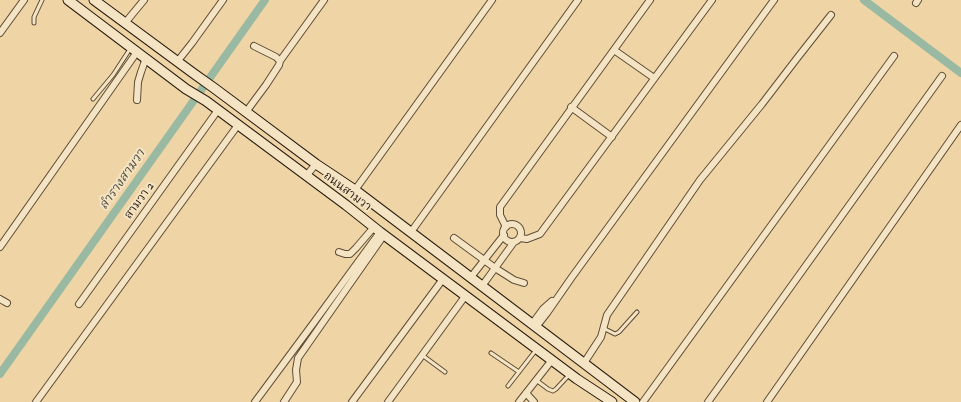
<!DOCTYPE html>
<html>
<head>
<meta charset="utf-8">
<style>
	body { margin:0 }
	canvas { display:block; background:#efd5a5 }
</style>
</head>
<body>
<canvas width="961" height="402"></canvas>
<script>
const ctx = document.querySelector('canvas').getContext('2d');
ctx.lineJoin = 'round';
function toPath(rows) {
  const path = new Path2D();
  for (const r of rows) {
    if (r.length === 3) {
      path.moveTo(r[0] + r[2], r[1]);
      path.arc(r[0], r[1], r[2], 0, 2 * Math.PI);
      continue;
    }
    path.moveTo(r[0], r[1]);
    for (let i = 2; i < r.length; i += 2) path.lineTo(r[i], r[i + 1]);
  }
  return path;
}
function stroke(path, color, width, dash) {
  ctx.strokeStyle = color;
  ctx.lineWidth = width;
  ctx.lineCap = dash ? 'butt' : 'round';
  ctx.setLineDash(dash || []);
  ctx.stroke(path);
}
function label(font, color, halo, rows, align = 'center') {
  ctx.font = font + ' "IM FELL Double Pica","Noto Serif Thai",serif';
  ctx.lineWidth = 4;
  ctx.setLineDash([]);
  ctx.textBaseline = 'middle';
  ctx.strokeStyle = halo;
  ctx.fillStyle = color;
  for (const [text, x, y, turn = 0] of rows) {
    ctx.save();
    ctx.translate(x, y);
    ctx.rotate((+turn || 0) * Math.PI / 180);
    ctx.textAlign = isNaN(turn) ? turn : align;
    if (halo) ctx.strokeText(text, 0, 0);
    ctx.fillText(text, 0, 0);
    ctx.restore();
  }
}
const canal = toPath([
	[864,0,961,73],
	[0,374,265,0]
]);
const lane = toPath([
	[34,23,34,17,42,0],
	[93,99,113,75,130,49],
	[603,328,615,334,619,332,637,312],
	[491,353,519,372],
	[422,355,445,372],
	[536,380,548,389,553,391,556,389,569,375],
	[508,386,536,350]
]);
const street = toPath([
	[916,3,918,0],
	[125,23,144,0],
	[0,33,24,0],
	[614,50,654,78],
	[280,61,324,0],
	[177,62,192,43,223,0],
	[137,100,138,82,141,72,146,58],
	[571,107,612,137],
	[246,112,266,85,279,65,280,61,276,57,254,46],
	[306,176,316,164],
	[355,190,492,0],
	[512,233,9],
	[506,227,500,215,500,207,650,0],
	[411,232,578,0],
	[454,238,495,268,514,280,524,283],
	[520,238,527,239,540,234,712,0],
	[0,247,137,52],
	[339,252,345,254,350,254,356,248,374,227],
	[471,277,504,235],
	[482,286,514,242],
	[0,299,7,303],
	[79,304,218,110],
	[532,324,543,309,552,301],
	[536,327,547,313,572,277,774,0],
	[584,363,601,337,607,315,700,180,762,104,798,57,831,15],
	[526,393,534,402],
	[36,402,238,125],
	[255,402,315,321,380,232],
	[284,402,297,382,296,370,298,358,384,235],
	[352,402,443,279],
	[388,402,466,295],
	[519,402,552,360],
	[643,402,894,56],
	[708,402,942,76],
	[767,402,961,125]
]);
const secondary = toPath([
	[68,0,186,89,206,101,346,205,380,232,577,379,612,402],
	[94,0,193,73,214,88,316,164,355,190,482,286,635,402]
]);
const streetNames = [
	["ถนนสามวา",347,192,37],
	["สามวา 2",140,201,-54]
];
const waterNames = [
	["ลำรางสามวา",123,180,-55]
];
stroke(canal, '#9ab9a3', 8);
stroke(lane, '#5e4d37', 5);
stroke(street, '#5e4d37', 8);
stroke(secondary, '#2d2012', 11);
stroke(lane, '#f5e4c4', 3);
stroke(street, '#f5e4c4', 6);
stroke(secondary, '#f5e4c4', 9);
label('12px', '#2d2012', '#f5e4c4', streetNames);
label('italic 13px', '#4e4e3e', '#f5e4c4', waterNames);
</script>
</body>
</html>
